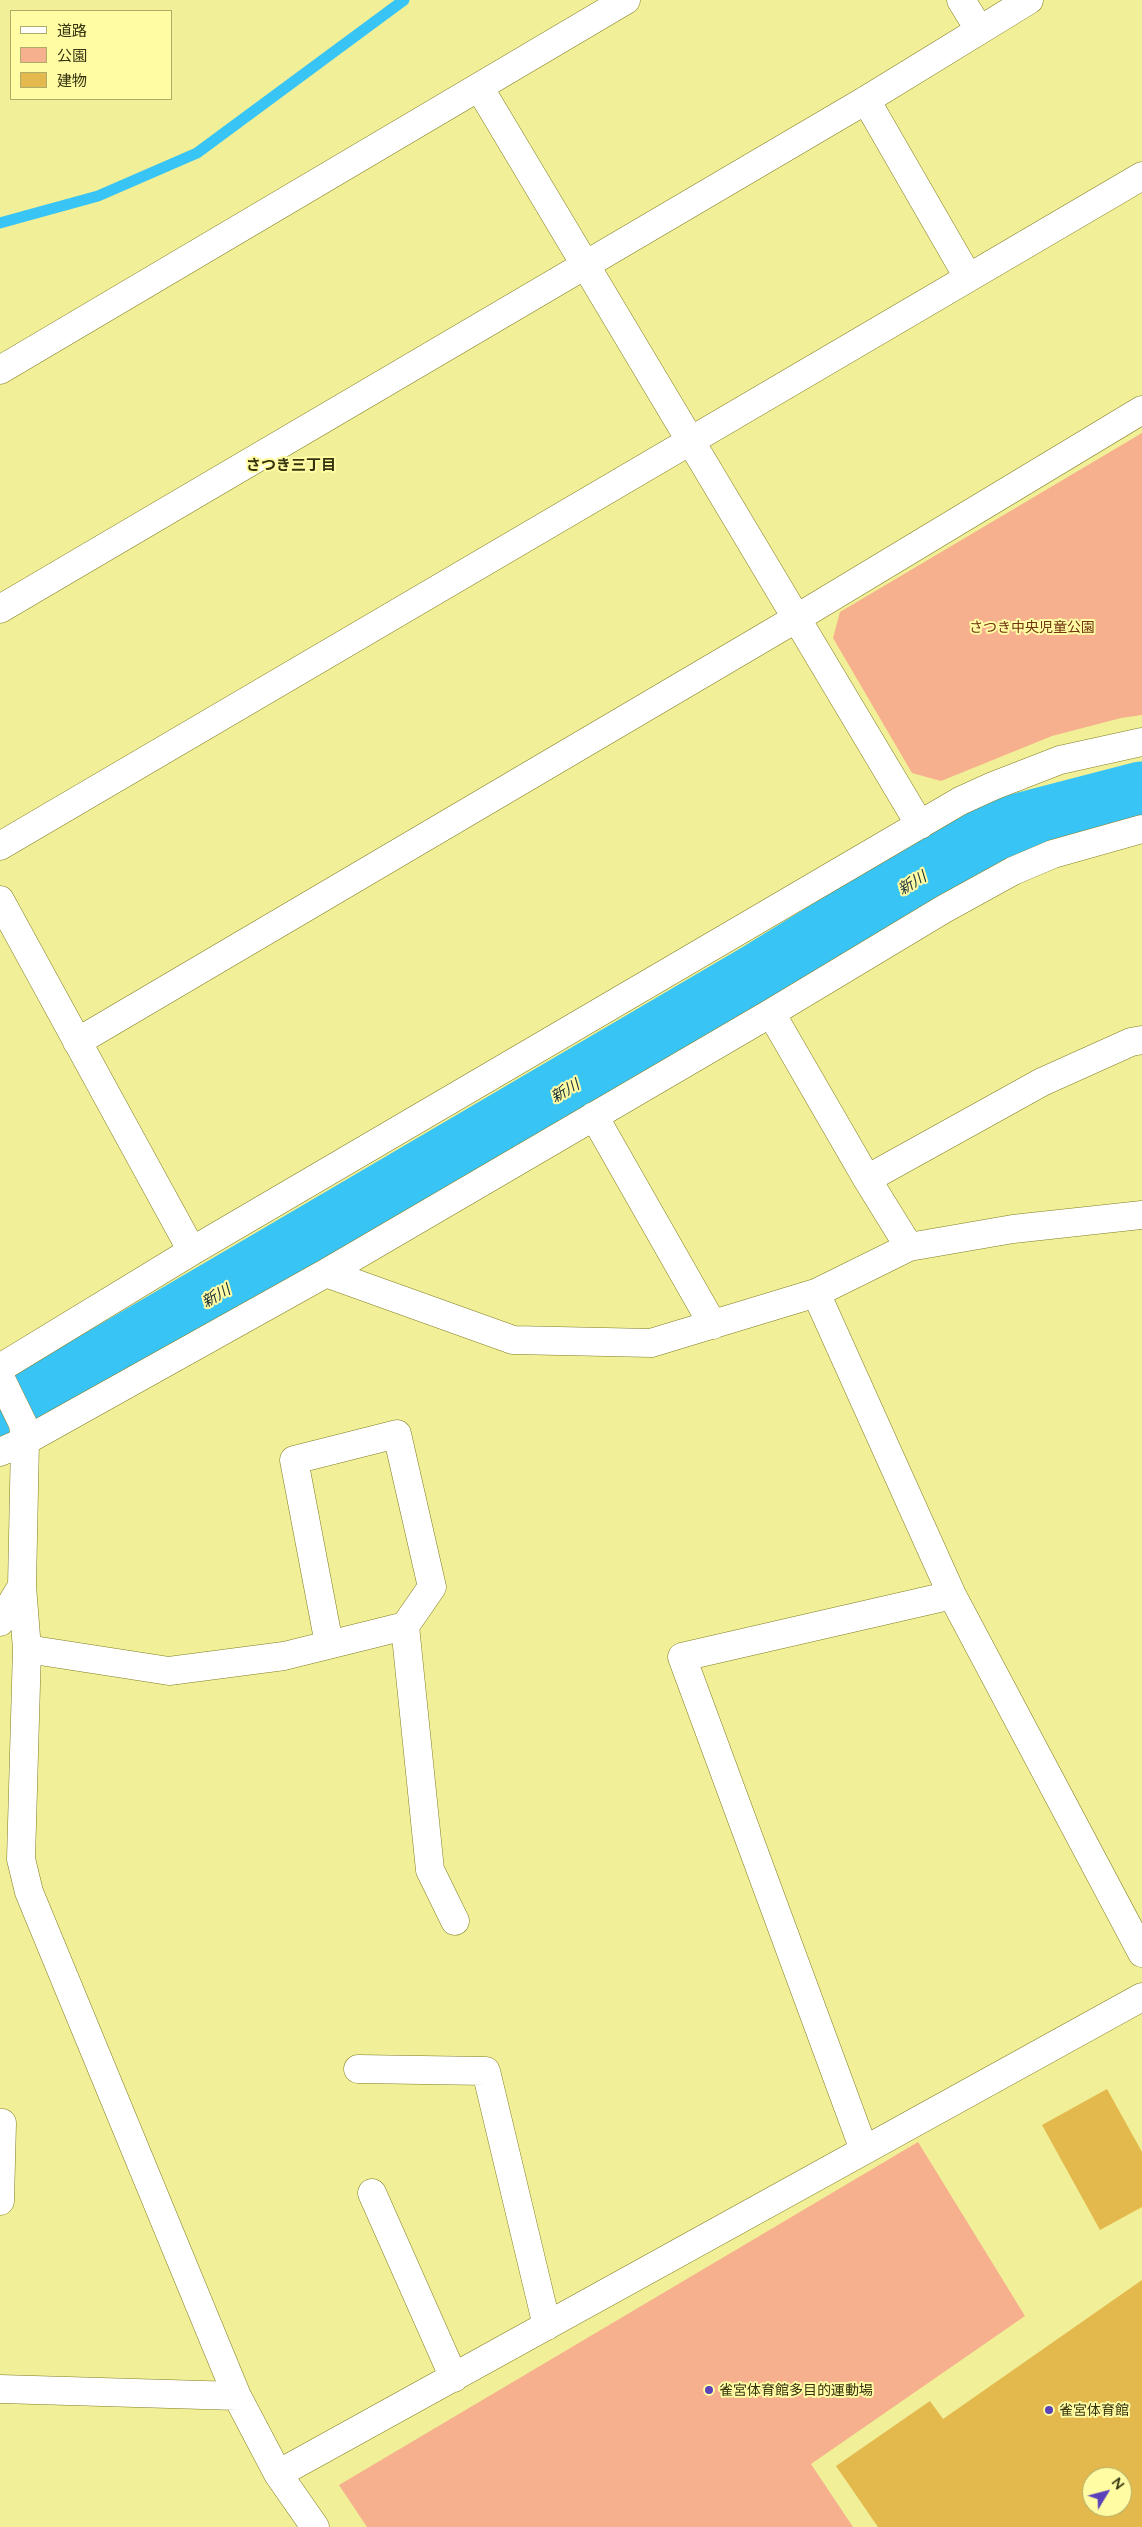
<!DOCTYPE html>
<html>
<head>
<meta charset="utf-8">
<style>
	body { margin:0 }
	#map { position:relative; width:1142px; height:2527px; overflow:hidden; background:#f1ef97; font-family:Lato,"Noto Sans JP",sans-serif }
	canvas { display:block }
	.legend { position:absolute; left:10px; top:10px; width:162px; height:90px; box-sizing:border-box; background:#fffca4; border:1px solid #aeac68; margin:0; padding:6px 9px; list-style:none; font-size:15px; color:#35330e }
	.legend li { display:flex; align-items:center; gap:10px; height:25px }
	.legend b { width:25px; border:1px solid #aeac68 }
	.north { position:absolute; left:1082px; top:2467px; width:50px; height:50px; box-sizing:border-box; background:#fffca4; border:1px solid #aeac68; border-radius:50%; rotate:53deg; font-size:14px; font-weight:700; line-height:20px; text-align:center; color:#35330e }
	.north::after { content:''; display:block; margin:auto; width:18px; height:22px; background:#5b42bb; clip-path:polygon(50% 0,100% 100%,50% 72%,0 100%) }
</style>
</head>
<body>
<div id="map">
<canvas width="1142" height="2527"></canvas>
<ul class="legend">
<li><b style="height:6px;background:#fff"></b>道路</li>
<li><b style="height:14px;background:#f6b08e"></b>公園</li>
<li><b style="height:14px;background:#e3b84c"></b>建物</li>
</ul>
<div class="north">N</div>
</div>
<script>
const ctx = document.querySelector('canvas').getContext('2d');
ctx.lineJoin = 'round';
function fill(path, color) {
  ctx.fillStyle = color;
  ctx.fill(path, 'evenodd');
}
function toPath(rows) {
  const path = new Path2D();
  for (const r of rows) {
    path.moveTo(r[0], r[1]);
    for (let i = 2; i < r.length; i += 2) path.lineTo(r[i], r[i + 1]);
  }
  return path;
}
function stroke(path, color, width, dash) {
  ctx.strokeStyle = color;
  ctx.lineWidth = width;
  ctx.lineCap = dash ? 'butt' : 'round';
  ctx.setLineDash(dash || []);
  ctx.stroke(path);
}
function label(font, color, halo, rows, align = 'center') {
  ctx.font = font + ' Lato,"Noto Sans JP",sans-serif';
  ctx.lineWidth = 4;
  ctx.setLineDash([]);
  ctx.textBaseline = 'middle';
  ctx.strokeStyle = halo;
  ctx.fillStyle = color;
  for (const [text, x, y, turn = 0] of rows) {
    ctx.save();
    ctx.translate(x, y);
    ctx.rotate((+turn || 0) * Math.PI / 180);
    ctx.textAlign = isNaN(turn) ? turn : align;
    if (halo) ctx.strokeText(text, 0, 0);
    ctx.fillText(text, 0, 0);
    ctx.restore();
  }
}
const green = toPath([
	[1142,433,1142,715,1121,718,1052,736,941,781,912,773,833,638,840,612],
	[918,2142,1025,2316,811,2464,853,2527,367,2527,339,2485]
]);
const stream = toPath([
	[0,223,98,196,197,153,404,0]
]);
const river = toPath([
	[0,1418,68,1383,758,978,950,860,1011,830,1142,796]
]);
const building = toPath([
	[1107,2089,1142,2152,1142,2207,1100,2230,1042,2125],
	[1142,2280,1142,2527,878,2527,836,2466,930,2401,943,2419],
	[1092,2477,1122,2477,1122,2507,1092,2507]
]);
const minor = toPath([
	[961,0,979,29],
	[479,87,920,825],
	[866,100,968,277],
	[0,370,626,0],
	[0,609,866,100,1029,0],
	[0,846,1142,176],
	[0,900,192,1251],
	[771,1013,867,1179,1042,1082,1131,1042,1142,1040],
	[77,1042,797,618,1142,410],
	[594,1116,713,1325],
	[867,1179,909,1247],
	[326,1273,513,1340,651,1343,816,1293,909,1247,1013,1229,1142,1215],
	[816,1293,952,1595,1142,1953],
	[0,1368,192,1251,960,801,993,786,1060,760,1142,742],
	[0,1377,23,1424,25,1441,22,1586,0,1622],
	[0,1452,25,1441,326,1273,771,1013,944,909,1013,871,1053,854,1142,829],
	[22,1586,27,1649,21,1859,29,1892,237,2396,278,2474,315,2527],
	[329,1644,294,1460,397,1434,432,1587,405,1626],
	[27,1649,169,1671,284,1656,405,1626,430,1870,455,1921],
	[358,2069,486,2071,547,2326],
	[864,2150,682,1657,952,1595],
	[372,2193,454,2378],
	[0,2201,2,2123],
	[0,2389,237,2396],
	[278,2474,1142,1997]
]);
const markers = [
	[709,2390,5,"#5b42bb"],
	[1049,2410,5,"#5b42bb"]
];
const parkNames = [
	["さつき中央児童公園",1032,627]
];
const poiNames = [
	["雀宮体育館多目的運動場",719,2390],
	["雀宮体育館",1059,2410]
];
const neighbourhoodNames = [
	["さつき三丁目",291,465]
];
const waterNames = [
	["新川",912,883,-31],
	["新川",565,1091,-30],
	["新川",216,1296,-30]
];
fill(green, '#f6b08e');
stroke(stream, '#38c4f5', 11);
stroke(river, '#38c4f5', 69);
fill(building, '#e3b84c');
stroke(minor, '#817d23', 29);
stroke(minor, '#fff', 28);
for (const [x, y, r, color] of markers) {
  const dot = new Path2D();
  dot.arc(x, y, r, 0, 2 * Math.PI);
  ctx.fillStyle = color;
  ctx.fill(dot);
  stroke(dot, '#fffca4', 2);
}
label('14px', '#713310', '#fffca4', parkNames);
label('14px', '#35330e', '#fffca4', poiNames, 'left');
label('bold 15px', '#35330e', '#fffca4', neighbourhoodNames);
label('italic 15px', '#1c323b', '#fffca4', waterNames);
</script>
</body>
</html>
